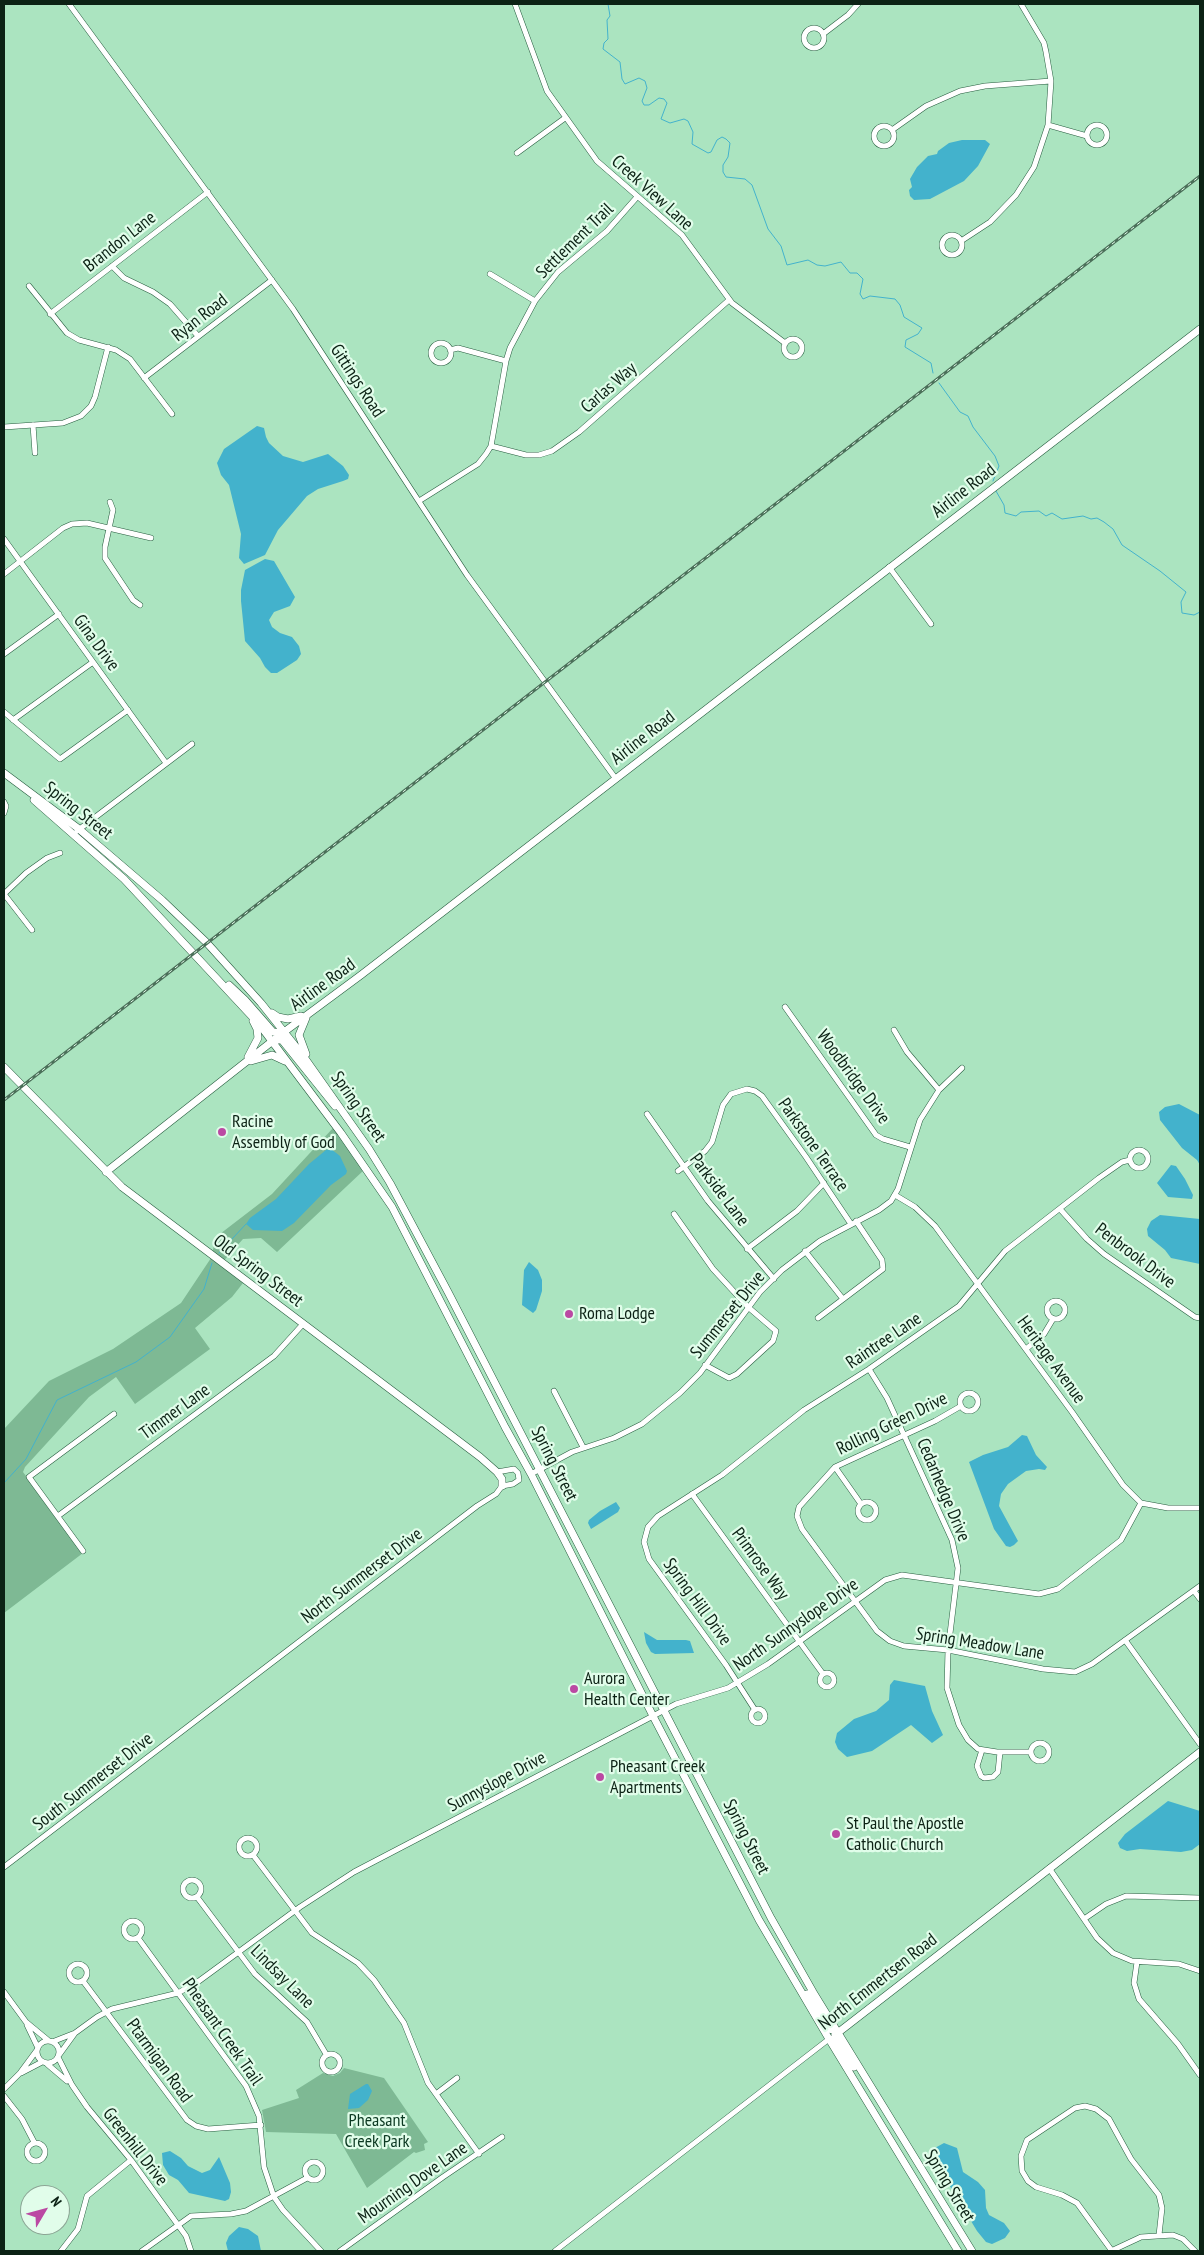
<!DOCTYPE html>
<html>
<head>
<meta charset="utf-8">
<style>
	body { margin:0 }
	#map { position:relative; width:1204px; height:2255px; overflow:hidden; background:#abe4c0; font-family:"PT Sans Narrow",sans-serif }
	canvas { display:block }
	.frame { position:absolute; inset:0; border:5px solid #0c2215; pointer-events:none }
	.north { position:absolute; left:20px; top:2185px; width:50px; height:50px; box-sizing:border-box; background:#e1fdea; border:1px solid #8ca595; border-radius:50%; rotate:53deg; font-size:14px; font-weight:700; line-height:20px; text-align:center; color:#0c2215 }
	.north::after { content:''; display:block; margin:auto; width:18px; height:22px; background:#bb49a3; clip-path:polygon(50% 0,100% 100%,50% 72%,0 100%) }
</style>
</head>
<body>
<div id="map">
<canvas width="1204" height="2255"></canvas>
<div class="frame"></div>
<div class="north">N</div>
</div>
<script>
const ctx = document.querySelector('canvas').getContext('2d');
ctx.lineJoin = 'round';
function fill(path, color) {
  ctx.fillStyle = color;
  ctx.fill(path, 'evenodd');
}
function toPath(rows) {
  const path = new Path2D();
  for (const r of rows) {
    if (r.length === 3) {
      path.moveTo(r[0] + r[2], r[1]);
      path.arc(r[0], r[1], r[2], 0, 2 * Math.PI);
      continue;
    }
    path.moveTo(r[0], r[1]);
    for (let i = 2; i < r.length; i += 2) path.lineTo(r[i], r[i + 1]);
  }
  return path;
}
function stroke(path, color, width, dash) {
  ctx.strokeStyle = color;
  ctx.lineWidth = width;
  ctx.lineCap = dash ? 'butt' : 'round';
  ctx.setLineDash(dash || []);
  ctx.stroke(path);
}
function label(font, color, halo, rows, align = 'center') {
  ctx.font = font + ' "PT Sans Narrow",sans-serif';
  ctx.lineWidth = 4.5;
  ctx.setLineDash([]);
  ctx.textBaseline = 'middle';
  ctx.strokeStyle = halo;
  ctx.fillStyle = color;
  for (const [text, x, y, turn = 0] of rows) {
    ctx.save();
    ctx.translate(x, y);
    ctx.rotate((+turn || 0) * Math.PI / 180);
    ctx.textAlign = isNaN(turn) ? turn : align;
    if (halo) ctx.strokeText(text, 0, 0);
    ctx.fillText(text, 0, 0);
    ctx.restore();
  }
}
const green = toPath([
	[333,1128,364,1170,277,1252,261,1238,243,1239,220,1265,243,1283,232,1297,195,1328,210,1349,135,1404,116,1377,89,1397,25,1467,23,1472,83,1553,4,1613,4,1429,49,1381,113,1349,181,1303,211,1258,216,1237,272,1194],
	[344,2068,384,2078,428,2142,424,2144,425,2150,416,2153,414,2152,367,2188,336,2134,266,2132,262,2110,299,2098,296,2090,323,2073,333,2076,340,2073]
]);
const water = toPath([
	[962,140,985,140,990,144,978,166,964,181,930,199,914,200,910,196,909,190,912,187,910,179,917,167,928,156,937,154,938,151,949,143],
	[257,426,264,428,266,437,269,443,283,456,303,462,328,454,343,466,349,475,348,479,343,481,318,489,307,496,278,530,265,555,244,564,239,558,241,534,229,485,221,475,217,463,224,449],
	[265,559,274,561,295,597,290,606,274,612,269,620,272,627,280,633,292,637,299,646,301,654,297,660,277,673,271,673,265,667,260,658,245,641,241,601,241,590,245,570],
	[1179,1104,1200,1115,1200,1165,1197,1160,1182,1148,1160,1120,1159,1112,1165,1107],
	[331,1149,340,1156,347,1171,346,1174,331,1185,294,1223,282,1231,253,1230,246,1224,250,1218,276,1199,309,1164,326,1150],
	[1171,1165,1176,1166,1185,1179,1193,1195,1192,1199,1168,1197,1157,1183],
	[1160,1215,1200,1219,1200,1264,1171,1258,1165,1250,1148,1236,1147,1229,1151,1221],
	[529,1262,538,1270,542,1280,542,1291,536,1310,533,1313,522,1305,524,1270],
	[1022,1435,1027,1436,1036,1455,1047,1467,1045,1470,1039,1469,1026,1471,1008,1484,1001,1494,999,1506,1018,1541,1014,1545,1010,1547,1006,1546,994,1529,969,1462,983,1455,1008,1447],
	[616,1502,620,1508,618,1512,591,1529,588,1523,589,1520,600,1511],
	[644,1632,657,1640,686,1640,690,1641,694,1653,655,1654,651,1652,646,1643],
	[894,1680,925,1686,932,1711,943,1735,932,1743,911,1725,872,1751,847,1757,838,1749,835,1742,837,1733,854,1719,876,1711,889,1700,890,1685],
	[1168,1801,1200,1811,1200,1844,1192,1850,1181,1852,1140,1849,1127,1851,1120,1848,1118,1843,1125,1834],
	[366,2084,368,2084,372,2091,368,2100,359,2108,348,2109,350,2094],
	[944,2143,957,2148,963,2172,978,2182,985,2190,986,2208,989,2215,1004,2223,1010,2231,1005,2238,992,2244,986,2242,977,2231,933,2158,933,2149],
	[170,2151,181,2158,188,2166,202,2173,210,2170,219,2157,230,2183,231,2192,229,2199,225,2201,189,2193,178,2180,169,2175,163,2165,162,2153],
	[239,2227,248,2229,258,2236,261,2251,228,2251,226,2243,229,2236]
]);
const stream = toPath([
	[608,4,610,16,607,20,608,39,604,43,603,49,620,62,622,79,625,84,639,78,645,81,647,88,642,101,644,105,649,105,659,98,664,99,667,103,661,119,670,123,684,119,688,121,693,132,692,144,708,153,711,152,717,140,722,137,726,139,730,143,728,157,723,165,723,172,726,177,745,179,752,185,768,229,781,246,787,265,808,260,817,265,825,266,841,262,850,273,857,273,863,279,860,294,863,299,870,296,895,299,900,305,904,317,922,328,918,334,906,340,905,347,931,363,933,373],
	[939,383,960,412,968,416,973,427,995,456,999,466,993,481],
	[996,491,1004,505,1005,513,1016,516,1021,512,1039,511,1046,516,1052,513,1062,519,1083,516,1091,519,1097,518,1104,522,1113,529,1122,545,1160,571,1186,592,1181,602,1182,613,1194,615,1200,612],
	[219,1253,246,1224],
	[4,1483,26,1459,57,1400,136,1362,170,1337,204,1289,212,1263]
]);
const street = toPath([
	[69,4,293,309,467,575,616,779],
	[515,4,547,91,597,161,682,235,732,303,785,343],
	[814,38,10],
	[823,34,848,15,858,4],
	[1097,135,10],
	[1048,125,1087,136],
	[884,136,10],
	[892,130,926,106,960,91,985,86,1051,81],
	[517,153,565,118],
	[952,245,10],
	[961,241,990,222,1016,195,1034,167,1048,125,1051,81,1046,52,1044,43,1021,4],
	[112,266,124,278,153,292,170,304,198,336],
	[490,274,535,301],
	[29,286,67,333,79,340,116,350,130,359,172,414],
	[50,314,208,192],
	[793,348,9],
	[441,353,10],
	[450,350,458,348,506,361],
	[144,378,272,280],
	[33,425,35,453],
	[4,427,63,423,81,416,91,406,95,397,108,347],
	[491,446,526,455,539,455,552,451,579,432,729,300],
	[419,501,478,464,486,454,491,446,506,361,510,348,535,301,558,272,607,231,637,197],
	[110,502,113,510,105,547,105,558,133,600,140,605],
	[4,539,166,763],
	[889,567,931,624],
	[4,574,63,528,72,524,87,523,151,538],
	[4,654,59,614],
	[4,712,60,759,128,710],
	[13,720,93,662],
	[4,802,6,806,4,813],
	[77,831,192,744],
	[4,894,26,873,47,858,60,853],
	[4,894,32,930],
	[785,1007,876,1135,883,1139,910,1147],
	[894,1030,907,1052,939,1090],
	[647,1114,708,1201,774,1279],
	[1139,1159,9],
	[678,1171,705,1151,712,1142,723,1105,731,1094,747,1089,755,1091,762,1096,806,1157,851,1224],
	[895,1195,915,1207,935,1226,1072,1412,1123,1485,1141,1503,1168,1508,1200,1508],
	[1060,1209,1087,1239,1104,1254,1195,1317,1200,1318],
	[674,1214,713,1269,748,1307,776,1331,773,1341,737,1374,729,1378,705,1365],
	[747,1249,797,1211,824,1183],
	[805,1251,843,1299],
	[1056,1310,9],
	[818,1318,883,1269,882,1260,856,1221],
	[1026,1349,1044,1334,1053,1319],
	[869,1369,887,1398,952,1540,958,1568,948,1650,947,1688,959,1725,968,1740,978,1749,997,1752,1030,1752],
	[554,1391,583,1447],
	[969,1402,9],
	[961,1406,935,1421,835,1467,799,1507,797,1516,802,1529,877,1631,890,1641,904,1646,948,1650,1043,1669,1075,1672,1092,1664,1200,1586],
	[835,1467,861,1504],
	[531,1474,572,1452,614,1438,642,1424,680,1393,700,1373,760,1292,782,1270,820,1241,879,1210,891,1201,898,1189,920,1120,939,1090,962,1068],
	[692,1494,823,1674],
	[867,1511,9],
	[58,1516,274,1356,303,1324],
	[83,1551,29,1477,114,1414],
	[1194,1591,1200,1599],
	[1125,1640,1200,1744],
	[827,1680,7],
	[758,1716,7],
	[755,1710,726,1665,649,1559,644,1542,648,1527,658,1516,722,1475,804,1410,869,1369,959,1306,1005,1251,1099,1178,1122,1162,1130,1160],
	[1040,1752,9],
	[982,1750,977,1766,981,1776,984,1778,993,1777,998,1772,1000,1752],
	[248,1847,9],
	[253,1855,312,1933,358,1963,374,1980,404,2023,428,2083,479,2154],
	[4,1867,477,1506,496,1494,502,1486,513,1484,519,1480,518,1473,514,1469,497,1472],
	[1049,1868,1097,1938,1113,1953,1132,1961,1179,1964,1200,1971],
	[192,1889,9],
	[197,1897,255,1974,307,2022,326,2054],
	[1084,1919,1106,1904,1126,1896,1200,1898],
	[133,1930,9],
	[138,1938,246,2086,259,2116,264,2167,274,2197,283,2210,321,2251],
	[1137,1962,1134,1983,1139,1999,1178,2044,1200,2075],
	[78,1973,9],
	[83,1981,187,2120,196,2126,208,2129,261,2125],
	[4,1992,26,2022,49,2041],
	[27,2025,38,2048],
	[48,2052,11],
	[52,2042,75,2033,97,2017,112,2009,178,1993,199,1981,300,1907,354,1872,676,1704,728,1688,768,1664,885,1580,902,1575,1039,1594,1058,1589,1121,1540,1141,1503],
	[331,2063,9],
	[59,2055,75,2033],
	[58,2057,72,2085,87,2107,131,2160,186,2236,191,2251],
	[47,2064,67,2081],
	[21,2073,42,2062],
	[4,2089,20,2073,37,2050],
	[436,2094,457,2078],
	[4,2096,22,2119,34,2142],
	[36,2152,9],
	[314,2171,9],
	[61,2251,78,2229,87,2196,131,2160],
	[142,2251,191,2216,231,2214,246,2211,307,2178],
	[340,2251,443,2177,502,2137],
	[555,2251,829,2039],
	[1111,2251,1141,2237,1173,2235,1183,2239,1195,2251],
	[1112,2251,1077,2203,1062,2195,1036,2187,1028,2181,1022,2171,1021,2156,1027,2140,1075,2108,1085,2106,1096,2109,1109,2119,1131,2159,1159,2195,1162,2208,1159,2235]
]);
const secondary = toPath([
	[4,773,79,829,162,900,207,943,261,1003,304,1057,369,1149,390,1183,448,1292,771,1918,813,1992,972,2251],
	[34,800,124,879,259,1024,341,1133,392,1207,505,1427,531,1474,653,1716,759,1920,829,2039,958,2251],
	[229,985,245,1000,273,1032,282,1033],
	[272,1013,278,1017,288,1019,301,1016],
	[273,1040,282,1040,335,1106],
	[306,1054,299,1035,306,1018],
	[248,1057,258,1038,257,1029,253,1021],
	[251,1061,272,1055,285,1061],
	[4,1067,122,1187,480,1457,497,1472,502,1479,502,1486],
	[106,1172,284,1032,361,975,1200,329],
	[807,1994,829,2029,838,2032],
	[835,2035,1200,1752],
	[829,2039,834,2040,839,2044,854,2067]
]);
const rail = toPath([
	[4,1100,1200,176]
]);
const markers = [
	[222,1132,5,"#bb49a3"],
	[569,1314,5,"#bb49a3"],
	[574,1689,5,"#bb49a3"],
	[600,1777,5,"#bb49a3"],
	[836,1834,5,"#bb49a3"]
];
const streetNames = [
	["Creek View Lane",652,193,42],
	["Settlement Trail",575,241,-44],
	["Brandon Lane",120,242,-38],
	["Ryan Road",200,318,-38],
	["Gittings Road",357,381,57],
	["Carlas Way",609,388,-41],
	["Airline Road",964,491,-38],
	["Gina Drive",96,643,54],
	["Airline Road",643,738,-38],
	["Spring Street",78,811,38],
	["Airline Road",323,985,-36],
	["Woodbridge Drive",853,1077,54],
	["Spring Street",358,1107,55],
	["Parkstone Terrace",813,1145,55],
	["Parkside Lane",719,1190,53],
	["Penbrook Drive",1135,1256,37],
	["Old Spring Street",258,1271,37],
	["Summerset Drive",728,1315,-51],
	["Raintree Lane",884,1341,-34],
	["Heritage Avenue",1051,1360,54],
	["Timmer Lane",175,1412,-36],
	["Rolling Green Drive",892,1424,-26],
	["Spring Street",554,1464,63],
	["Cedarhedge Drive",943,1490,67],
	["Primrose Way",760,1564,54],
	["North Summerset Drive",362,1576,-37],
	["Spring Hill Drive",697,1602,54],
	["North Sunnyslope Drive",796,1625,-35],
	["Spring Meadow Lane",980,1644,9],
	["South Summerset Drive",93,1782,-38],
	["Sunnyslope Drive",497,1782,-28],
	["Spring Street",746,1837,63],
	["Lindsay Lane",282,1977,45],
	["North Emmertsen Road",878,1982,-38],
	["Pheasant Creek Trail",222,2032,55],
	["Ptarmigan Road",159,2061,54],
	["Greenhill Drive",135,2147,52],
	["Mourning Dove Lane",413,2183,-35],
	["Spring Street",949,2186,59]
];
const poiNames = [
	["Racine",232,1122],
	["Assembly of God",232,1143],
	["Roma Lodge",579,1314],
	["Aurora",584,1679],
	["Health Center",584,1700],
	["Pheasant Creek",610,1767],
	["Apartments",610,1788],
	["St Paul the Apostle",846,1824],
	["Catholic Church",846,1845]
];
const parkNames = [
	["Pheasant",377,2121],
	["Creek Park",377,2142]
];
fill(green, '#7eb994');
fill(water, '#43b2cc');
stroke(stream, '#43b2cc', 1);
stroke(street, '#275d3f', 6);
stroke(secondary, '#275d3f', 8);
stroke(street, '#fff', 5);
stroke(secondary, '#fff', 7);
stroke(rail, '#4b6f59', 3);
stroke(rail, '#e1fdea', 1, [4]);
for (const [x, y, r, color] of markers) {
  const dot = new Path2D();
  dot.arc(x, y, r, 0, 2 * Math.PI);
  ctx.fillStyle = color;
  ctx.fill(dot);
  stroke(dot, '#e1fdea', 2);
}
label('18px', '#0c2215', '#e1fdea', streetNames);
label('18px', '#0c2215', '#e1fdea', poiNames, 'left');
label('18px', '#0c3922', '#e1fdea', parkNames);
</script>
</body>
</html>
